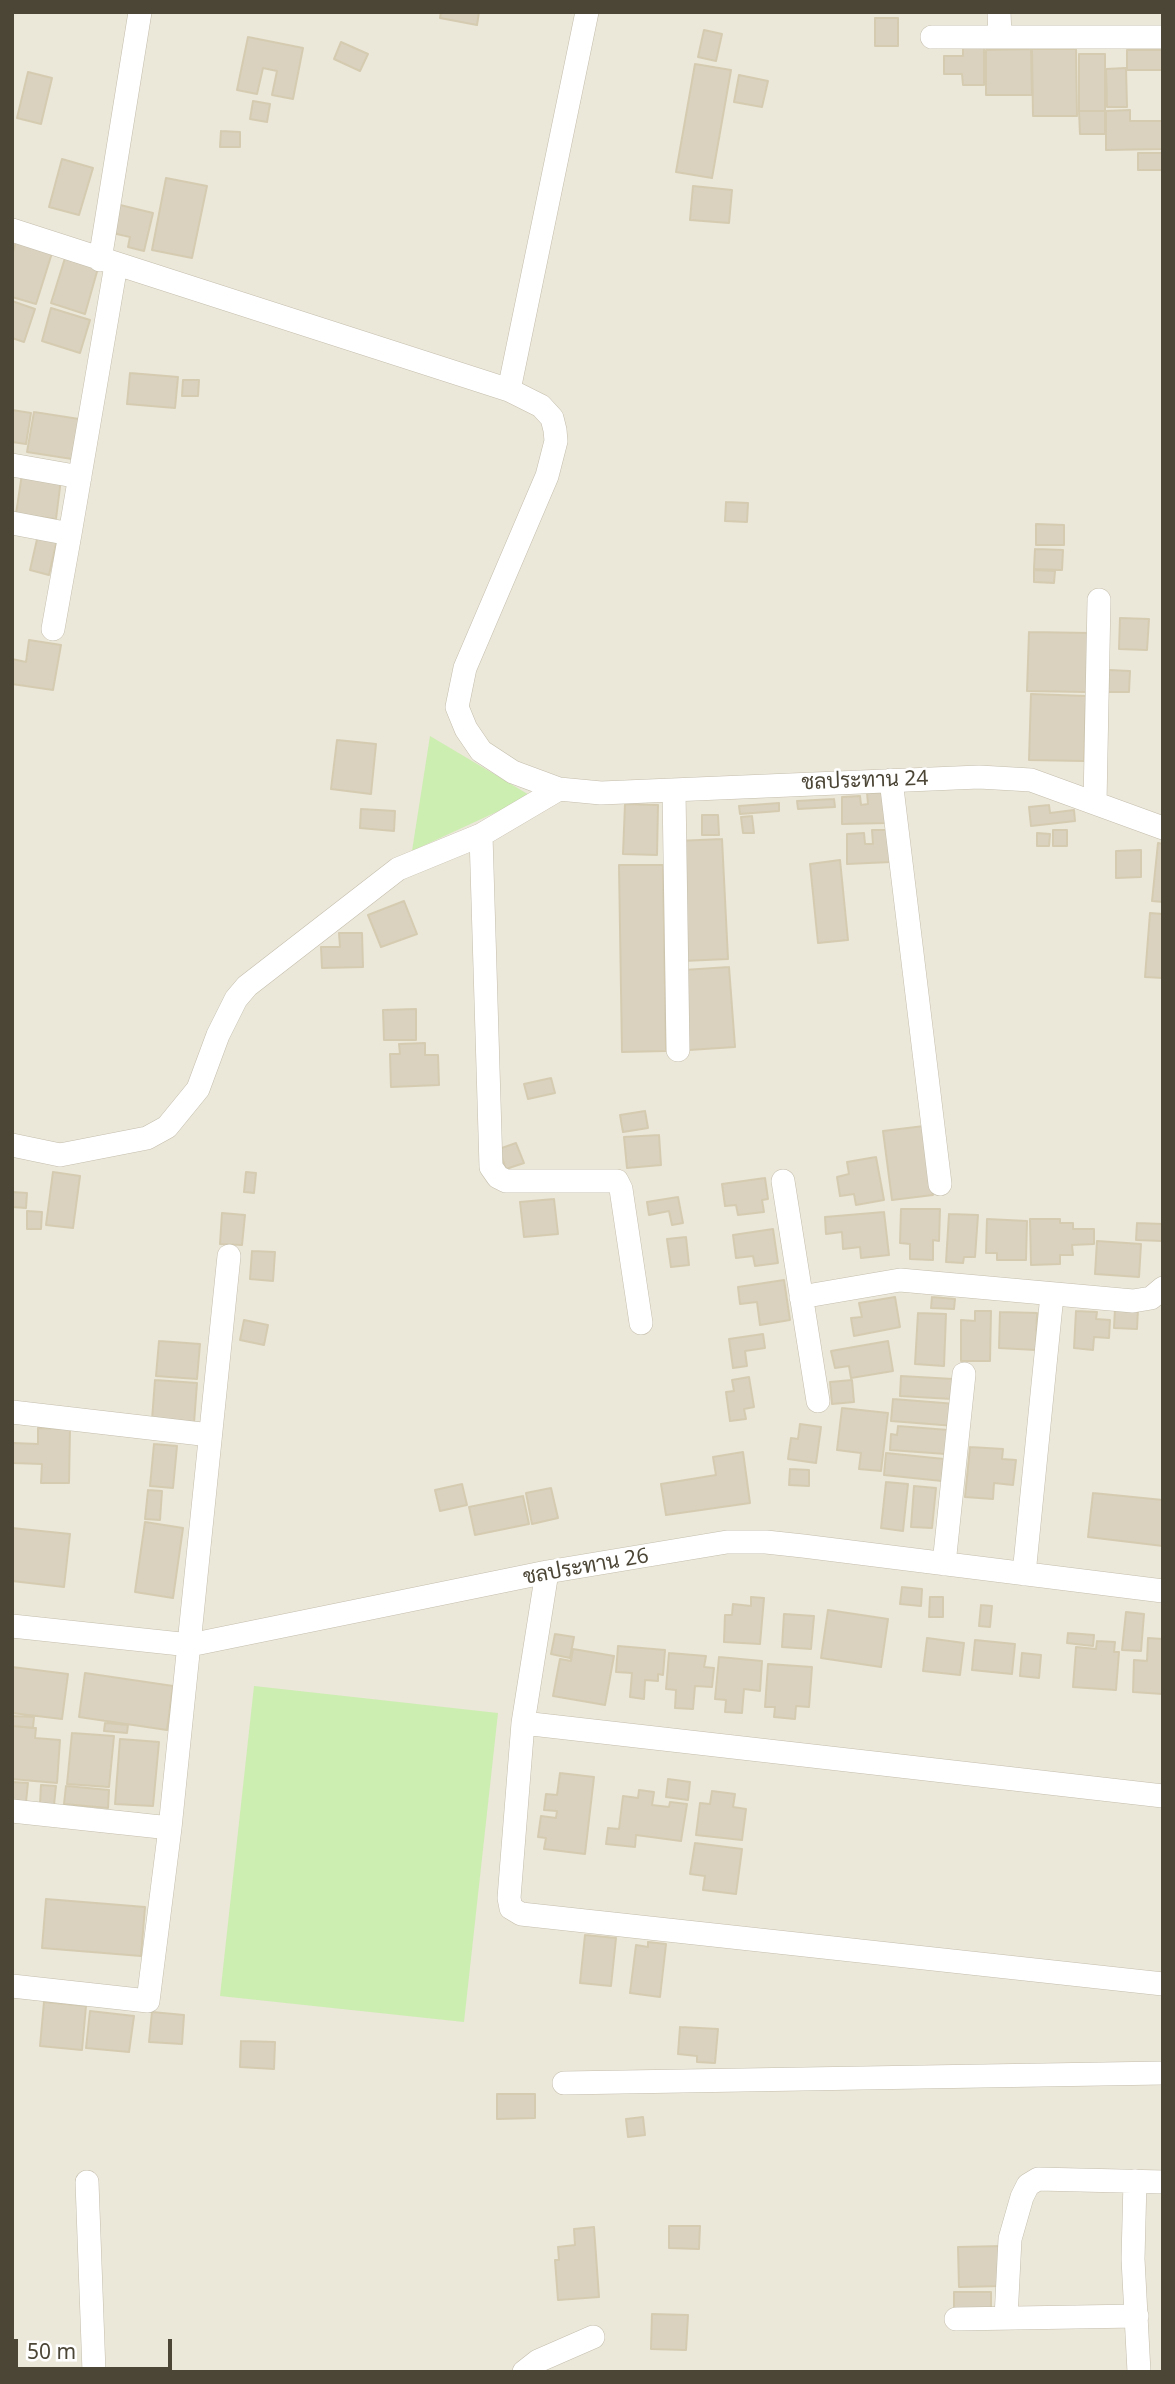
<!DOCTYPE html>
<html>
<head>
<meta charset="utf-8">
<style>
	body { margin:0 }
	#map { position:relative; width:1175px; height:2384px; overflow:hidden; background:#f7f4eb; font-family:"Noto Sans",sans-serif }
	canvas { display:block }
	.frame { position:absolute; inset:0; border:14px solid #4c4637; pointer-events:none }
	.scale { position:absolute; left:14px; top:2339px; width:158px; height:32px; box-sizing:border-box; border:4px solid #4c4637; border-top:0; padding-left:9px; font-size:21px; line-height:24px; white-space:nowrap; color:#4c4637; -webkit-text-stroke:5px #fff; paint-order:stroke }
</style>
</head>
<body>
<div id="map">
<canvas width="1175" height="2384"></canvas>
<div class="frame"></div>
<div class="scale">50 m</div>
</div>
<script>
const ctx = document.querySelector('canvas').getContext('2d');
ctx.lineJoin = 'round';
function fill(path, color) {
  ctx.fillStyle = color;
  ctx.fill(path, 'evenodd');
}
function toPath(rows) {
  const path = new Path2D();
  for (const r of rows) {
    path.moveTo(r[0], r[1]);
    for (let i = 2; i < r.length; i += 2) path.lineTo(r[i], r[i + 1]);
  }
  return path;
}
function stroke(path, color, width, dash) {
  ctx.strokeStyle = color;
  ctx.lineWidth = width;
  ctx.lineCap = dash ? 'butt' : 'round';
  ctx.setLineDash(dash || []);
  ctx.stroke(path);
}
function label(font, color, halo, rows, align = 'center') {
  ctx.font = font + ' "Noto Sans",Sarabun,sans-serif';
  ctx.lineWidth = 5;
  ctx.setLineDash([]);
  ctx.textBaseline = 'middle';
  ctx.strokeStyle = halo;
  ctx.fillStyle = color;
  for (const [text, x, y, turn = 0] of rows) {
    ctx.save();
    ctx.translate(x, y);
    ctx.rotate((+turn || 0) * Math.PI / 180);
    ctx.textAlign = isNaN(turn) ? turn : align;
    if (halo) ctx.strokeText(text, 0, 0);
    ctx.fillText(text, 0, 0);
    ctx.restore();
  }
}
const residential = toPath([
	[12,12,1163,12,1163,2372,12,2372]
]);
const green = toPath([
	[430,736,531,796,412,851],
	[254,1686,498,1713,464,2022,220,1996]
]);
const building = toPath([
	[441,12,479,12,477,25,440,18,441,12],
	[875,18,898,18,898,46,875,46,875,18],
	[704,30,722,34,716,61,698,57,704,30],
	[248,37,303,48,293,99,272,95,277,71,263,68,257,94,237,90,248,37],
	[341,42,368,54,360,71,334,59,341,42],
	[963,45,984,45,984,85,963,85,962,74,944,74,944,56,963,56,963,45],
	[1031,49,1032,95,986,95,986,50,1031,49],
	[1032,49,1076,49,1077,116,1033,116,1032,49],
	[1127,50,1163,50,1163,70,1127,70,1127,50],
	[1079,54,1105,54,1105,111,1079,111,1079,54],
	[695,64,731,70,712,178,676,172,695,64],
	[1126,68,1127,107,1107,107,1106,69,1126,68],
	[28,72,52,78,41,124,17,118,28,72],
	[739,75,768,81,762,107,734,102,739,75],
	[253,101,270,104,267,122,250,119,253,101],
	[1130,110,1130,121,1162,121,1162,149,1106,150,1106,111,1130,110],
	[1079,111,1105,111,1105,134,1080,134,1079,111],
	[221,131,240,132,240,147,220,147,221,131],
	[1138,153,1162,153,1162,170,1138,170,1138,153],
	[62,159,93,168,79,215,49,207,62,159],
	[166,178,207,186,192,258,152,250,166,178],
	[693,186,732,190,729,223,690,220,693,186],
	[116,204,153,213,144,251,128,247,130,237,108,232,116,204],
	[16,242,52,253,36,304,12,297,12,255,16,242],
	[65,258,98,268,85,314,51,303,65,258],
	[12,301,35,309,24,342,12,338,12,301],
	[51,308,90,320,80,353,42,341,51,308],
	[130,373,178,377,175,408,127,404,130,373],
	[183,380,199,380,198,396,182,396,183,380],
	[12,410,31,413,26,444,12,442,12,410],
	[34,412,79,419,72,459,27,452,34,412],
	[22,474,61,479,56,519,16,514,22,474],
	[726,502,748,503,747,522,725,521,726,502],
	[1036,524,1064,525,1064,545,1036,545,1036,524],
	[38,535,57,540,49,575,30,570,38,535],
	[1035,549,1063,550,1062,570,1034,569,1035,549],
	[1034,570,1055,571,1054,583,1034,582,1034,570],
	[1120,618,1149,619,1147,650,1119,649,1120,618],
	[1029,632,1089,633,1087,692,1027,691,1029,632],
	[29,640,61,645,53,690,12,684,12,659,26,662,29,640],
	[1109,670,1130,671,1129,692,1108,692,1109,670],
	[1031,694,1086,696,1084,761,1029,760,1031,694],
	[337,740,376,744,371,794,331,789,337,740],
	[887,792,887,823,842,824,842,797,860,796,861,805,868,804,867,793,887,792],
	[834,799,835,807,798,809,797,801,834,799],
	[779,803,779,811,740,814,739,806,779,803],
	[625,804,658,805,657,855,623,854,625,804],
	[1049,805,1050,813,1074,810,1075,821,1031,826,1029,807,1049,805],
	[361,809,395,811,394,831,360,828,361,809],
	[702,815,718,815,719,835,702,835,702,815],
	[752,816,754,833,743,833,741,817,752,816],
	[872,830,890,830,891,862,847,864,847,834,864,833,865,844,873,844,872,830],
	[1053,830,1067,830,1067,846,1053,846,1053,830],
	[1037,833,1050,834,1049,846,1037,846,1037,833],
	[722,839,728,959,683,961,677,841,722,839],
	[1158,843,1163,844,1163,902,1152,901,1158,843],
	[1141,850,1141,877,1116,878,1116,851,1141,850],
	[840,860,848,940,818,943,810,864,840,860],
	[619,865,663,865,666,1051,622,1052,619,865],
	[404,901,417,934,381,947,368,915,404,901],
	[1150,913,1163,914,1163,978,1145,977,1150,913],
	[339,933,362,933,363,967,322,968,321,947,340,947,339,933],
	[729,967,735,1047,689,1050,684,970,729,967],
	[416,1009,416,1040,384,1040,383,1010,416,1009],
	[425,1043,425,1055,438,1055,439,1085,391,1087,390,1054,400,1054,399,1044,425,1043],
	[551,1078,555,1093,528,1099,524,1084,551,1078],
	[645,1111,648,1128,623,1132,620,1115,645,1111],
	[924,1126,933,1195,892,1200,883,1131,924,1126],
	[659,1135,661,1165,627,1168,624,1137,659,1135],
	[516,1143,524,1163,506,1169,499,1149,516,1143],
	[876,1157,884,1200,856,1205,854,1194,840,1196,837,1177,849,1174,847,1162,876,1157],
	[53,1172,80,1176,73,1228,46,1225,53,1172],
	[246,1172,256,1173,254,1193,244,1192,246,1172],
	[765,1178,768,1199,762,1200,764,1212,738,1215,736,1205,725,1206,722,1184,765,1178],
	[12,1192,27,1193,26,1208,12,1207,12,1192],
	[678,1197,683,1223,672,1225,669,1211,649,1215,647,1202,678,1197],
	[554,1199,558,1234,524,1237,520,1202,554,1199],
	[901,1209,940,1209,939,1241,933,1240,933,1260,910,1259,910,1244,900,1243,901,1209],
	[27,1211,42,1212,41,1229,27,1229,27,1211],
	[884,1212,889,1255,861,1258,860,1247,843,1249,842,1232,826,1234,825,1217,884,1212],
	[222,1213,245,1215,242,1245,220,1244,222,1213],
	[949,1214,978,1215,975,1257,964,1257,963,1263,946,1262,949,1214],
	[987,1219,1027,1221,1026,1260,997,1260,997,1253,986,1253,987,1219],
	[1030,1219,1060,1219,1060,1223,1073,1223,1073,1229,1094,1229,1094,1244,1072,1245,1073,1255,1060,1255,1060,1264,1031,1265,1030,1219],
	[1137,1223,1163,1224,1163,1241,1136,1240,1137,1223],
	[773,1229,778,1263,755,1266,753,1256,736,1258,733,1235,773,1229],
	[686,1237,689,1265,671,1267,667,1239,686,1237],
	[1097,1241,1141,1244,1139,1277,1095,1274,1097,1241],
	[252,1251,275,1252,273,1281,250,1279,252,1251],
	[784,1280,790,1320,760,1325,757,1302,740,1304,738,1287,784,1280],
	[895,1297,900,1327,854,1336,851,1318,862,1317,859,1303,895,1297],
	[932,1297,955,1299,954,1309,931,1308,932,1297],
	[1115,1308,1138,1309,1137,1329,1114,1328,1115,1308],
	[975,1311,991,1311,990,1361,961,1361,961,1320,975,1321,975,1311],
	[1076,1311,1097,1312,1096,1319,1110,1320,1109,1338,1094,1337,1093,1350,1074,1348,1076,1311],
	[1000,1312,1037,1313,1036,1350,999,1348,1000,1312],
	[918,1313,946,1314,944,1366,915,1364,918,1313],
	[244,1320,268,1325,264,1345,240,1340,244,1320],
	[763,1334,765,1348,745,1351,747,1366,733,1368,729,1339,763,1334],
	[159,1341,200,1344,197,1379,156,1376,159,1341],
	[888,1341,893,1371,851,1378,849,1366,835,1368,831,1351,888,1341],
	[901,1376,953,1379,952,1399,900,1396,901,1376],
	[749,1377,754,1407,744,1409,746,1419,730,1421,726,1392,734,1391,732,1380,749,1377],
	[155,1380,197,1383,194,1423,152,1420,155,1380],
	[852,1380,854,1402,832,1404,830,1382,852,1380],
	[893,1399,956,1404,955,1426,891,1421,893,1399],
	[842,1408,888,1413,881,1471,859,1469,861,1453,837,1450,842,1408],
	[800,1424,821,1427,816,1463,788,1459,791,1438,798,1439,800,1424],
	[898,1426,948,1430,946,1454,890,1450,891,1434,897,1435,898,1426],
	[38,1428,70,1429,69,1483,41,1483,42,1464,13,1463,13,1443,38,1444,38,1428],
	[154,1444,177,1446,173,1488,150,1486,154,1444],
	[970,1447,1003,1449,1002,1459,1016,1460,1013,1485,994,1483,993,1499,965,1497,970,1447],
	[743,1452,750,1503,666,1515,661,1484,716,1475,713,1457,743,1452],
	[886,1453,944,1459,942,1481,884,1475,886,1453],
	[790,1469,809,1470,809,1486,789,1485,790,1469],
	[886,1482,908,1484,903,1531,881,1528,886,1482],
	[462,1484,467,1505,440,1511,435,1490,462,1484],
	[914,1486,936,1488,932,1528,911,1527,914,1486],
	[551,1488,558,1518,532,1524,526,1493,551,1488],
	[148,1490,162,1491,160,1520,145,1519,148,1490],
	[1093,1493,1163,1500,1163,1546,1088,1537,1093,1493],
	[523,1496,529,1524,475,1535,469,1507,523,1496],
	[145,1522,183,1528,173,1598,135,1592,145,1522],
	[12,1528,70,1534,64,1587,12,1581,12,1528],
	[902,1587,922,1589,921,1606,900,1604,902,1587],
	[751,1597,764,1598,760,1644,724,1642,725,1615,732,1615,733,1604,751,1606,751,1597],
	[930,1597,943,1597,943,1617,929,1617,930,1597],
	[981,1605,992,1606,990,1627,979,1626,981,1605],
	[828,1610,888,1619,881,1667,821,1658,828,1610],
	[1126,1612,1144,1614,1141,1651,1122,1650,1126,1612],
	[784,1614,814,1616,811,1649,782,1647,784,1614],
	[1068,1633,1094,1635,1093,1646,1067,1643,1068,1633],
	[555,1634,574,1637,570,1658,551,1654,555,1634],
	[927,1638,964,1643,960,1675,923,1671,927,1638],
	[1148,1638,1163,1639,1163,1694,1133,1692,1134,1660,1147,1661,1148,1638],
	[975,1640,1015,1644,1012,1674,972,1670,975,1640],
	[1097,1641,1115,1642,1114,1652,1119,1652,1116,1690,1073,1687,1076,1647,1096,1649,1097,1641],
	[618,1646,665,1650,663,1675,658,1674,658,1681,645,1680,644,1699,630,1697,632,1673,616,1672,618,1646],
	[573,1649,614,1656,605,1705,553,1696,560,1659,571,1661,573,1649],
	[669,1653,706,1656,704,1667,714,1668,712,1687,695,1686,693,1709,675,1708,676,1690,666,1689,669,1653],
	[1022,1653,1041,1655,1039,1678,1020,1676,1022,1653],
	[719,1657,762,1661,760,1691,744,1689,742,1713,725,1712,726,1700,715,1699,719,1657],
	[768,1664,812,1667,809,1707,796,1706,795,1719,774,1717,775,1707,765,1707,768,1664],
	[12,1667,68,1674,62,1719,12,1713,12,1667],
	[85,1673,173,1686,167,1730,79,1717,85,1673],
	[12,1716,34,1717,33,1728,12,1726,12,1716],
	[105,1723,128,1725,127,1733,104,1731,105,1723],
	[12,1726,36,1728,35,1738,60,1740,57,1783,12,1779,12,1726],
	[72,1733,114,1736,109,1787,67,1784,72,1733],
	[120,1739,159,1742,153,1806,115,1804,120,1739],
	[560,1773,594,1777,585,1854,544,1849,546,1838,538,1837,541,1816,556,1818,557,1811,544,1810,546,1794,557,1795,560,1773],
	[668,1779,690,1782,688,1800,666,1797,668,1779],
	[12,1782,28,1783,26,1802,12,1801,12,1782],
	[41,1785,56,1786,54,1805,40,1804,41,1785],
	[66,1786,109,1790,108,1808,64,1804,66,1786],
	[639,1790,654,1792,652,1805,669,1807,670,1802,687,1804,681,1841,636,1835,635,1847,606,1844,608,1828,619,1829,623,1796,638,1798,639,1790],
	[712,1791,735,1794,733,1807,746,1809,742,1840,696,1835,700,1803,710,1804,712,1791],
	[695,1843,742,1849,736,1894,703,1890,705,1876,690,1874,695,1843],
	[46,1899,145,1907,141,1956,42,1948,46,1899],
	[585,1935,616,1938,611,1986,580,1983,585,1935],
	[648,1942,666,1944,660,1997,630,1993,636,1945,648,1947,648,1942],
	[44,2002,86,2006,82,2050,40,2046,44,2002],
	[90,2011,134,2016,129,2052,86,2048,90,2011],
	[152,2012,184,2015,182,2044,149,2042,152,2012],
	[680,2027,718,2029,715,2063,697,2062,697,2056,678,2054,680,2027],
	[241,2041,275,2042,274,2069,240,2067,241,2041],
	[497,2094,535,2094,535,2118,497,2119,497,2094],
	[643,2117,645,2135,628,2137,626,2119,643,2117],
	[669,2226,700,2226,699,2249,669,2248,669,2226],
	[594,2227,599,2297,558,2300,555,2260,559,2260,558,2247,575,2245,574,2229,594,2227],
	[1003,2246,1003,2286,959,2287,958,2247,1003,2246],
	[954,2292,991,2292,991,2311,954,2311,954,2292],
	[652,2314,688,2315,686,2350,651,2349,652,2314]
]);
const street = toPath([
	[999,12,1000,37],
	[932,37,1163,37],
	[12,230,509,390,541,406,552,418,555,430,556,441,547,476,465,668,457,707,466,729,481,751,513,772,559,789,601,793,979,777,1031,780,1163,828],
	[100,260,140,12],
	[509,390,587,12],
	[12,465,80,477],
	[12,523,70,534,116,265],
	[53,629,70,534],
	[891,780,940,1184],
	[674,791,678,1050],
	[1095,803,1099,600],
	[481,835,491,1167,498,1177,506,1181,617,1181,621,1189,641,1323],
	[12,1145,60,1155,147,1138,167,1127,198,1089,218,1035,236,999,247,986,398,869,481,835,559,789],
	[783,1181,818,1401],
	[801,1297,900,1280,1133,1301,1151,1298,1163,1288],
	[12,1412,210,1435],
	[944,1564,964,1374],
	[547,1572,523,1723,509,1898,511,1908,521,1914,1163,1984],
	[1024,1574,1052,1295],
	[12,1626,190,1645,547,1572,727,1542,766,1542,803,1546,1163,1591],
	[523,1723,1163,1796],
	[12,1811,170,1828],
	[12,1986,148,2001,170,1828,229,1256],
	[564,2083,1163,2073],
	[1135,2181,1133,2259,1139,2372],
	[87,2182,94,2372],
	[1006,2318,1010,2239,1022,2197,1028,2185,1038,2179,1163,2182],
	[956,2319,1137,2316],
	[524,2372,538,2361,593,2337]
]);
const streetNames = [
	["ชลประทาน 24",865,781,-2],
	["ชลประทาน 26",586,1567,-10]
];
fill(residential, '#ebe7d9');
fill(green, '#cceeb1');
fill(building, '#dad2bf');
stroke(building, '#d5cbb1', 2);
stroke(street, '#c4beac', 24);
stroke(street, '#fff', 23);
label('21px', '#4c4637', '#fff', streetNames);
</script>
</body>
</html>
